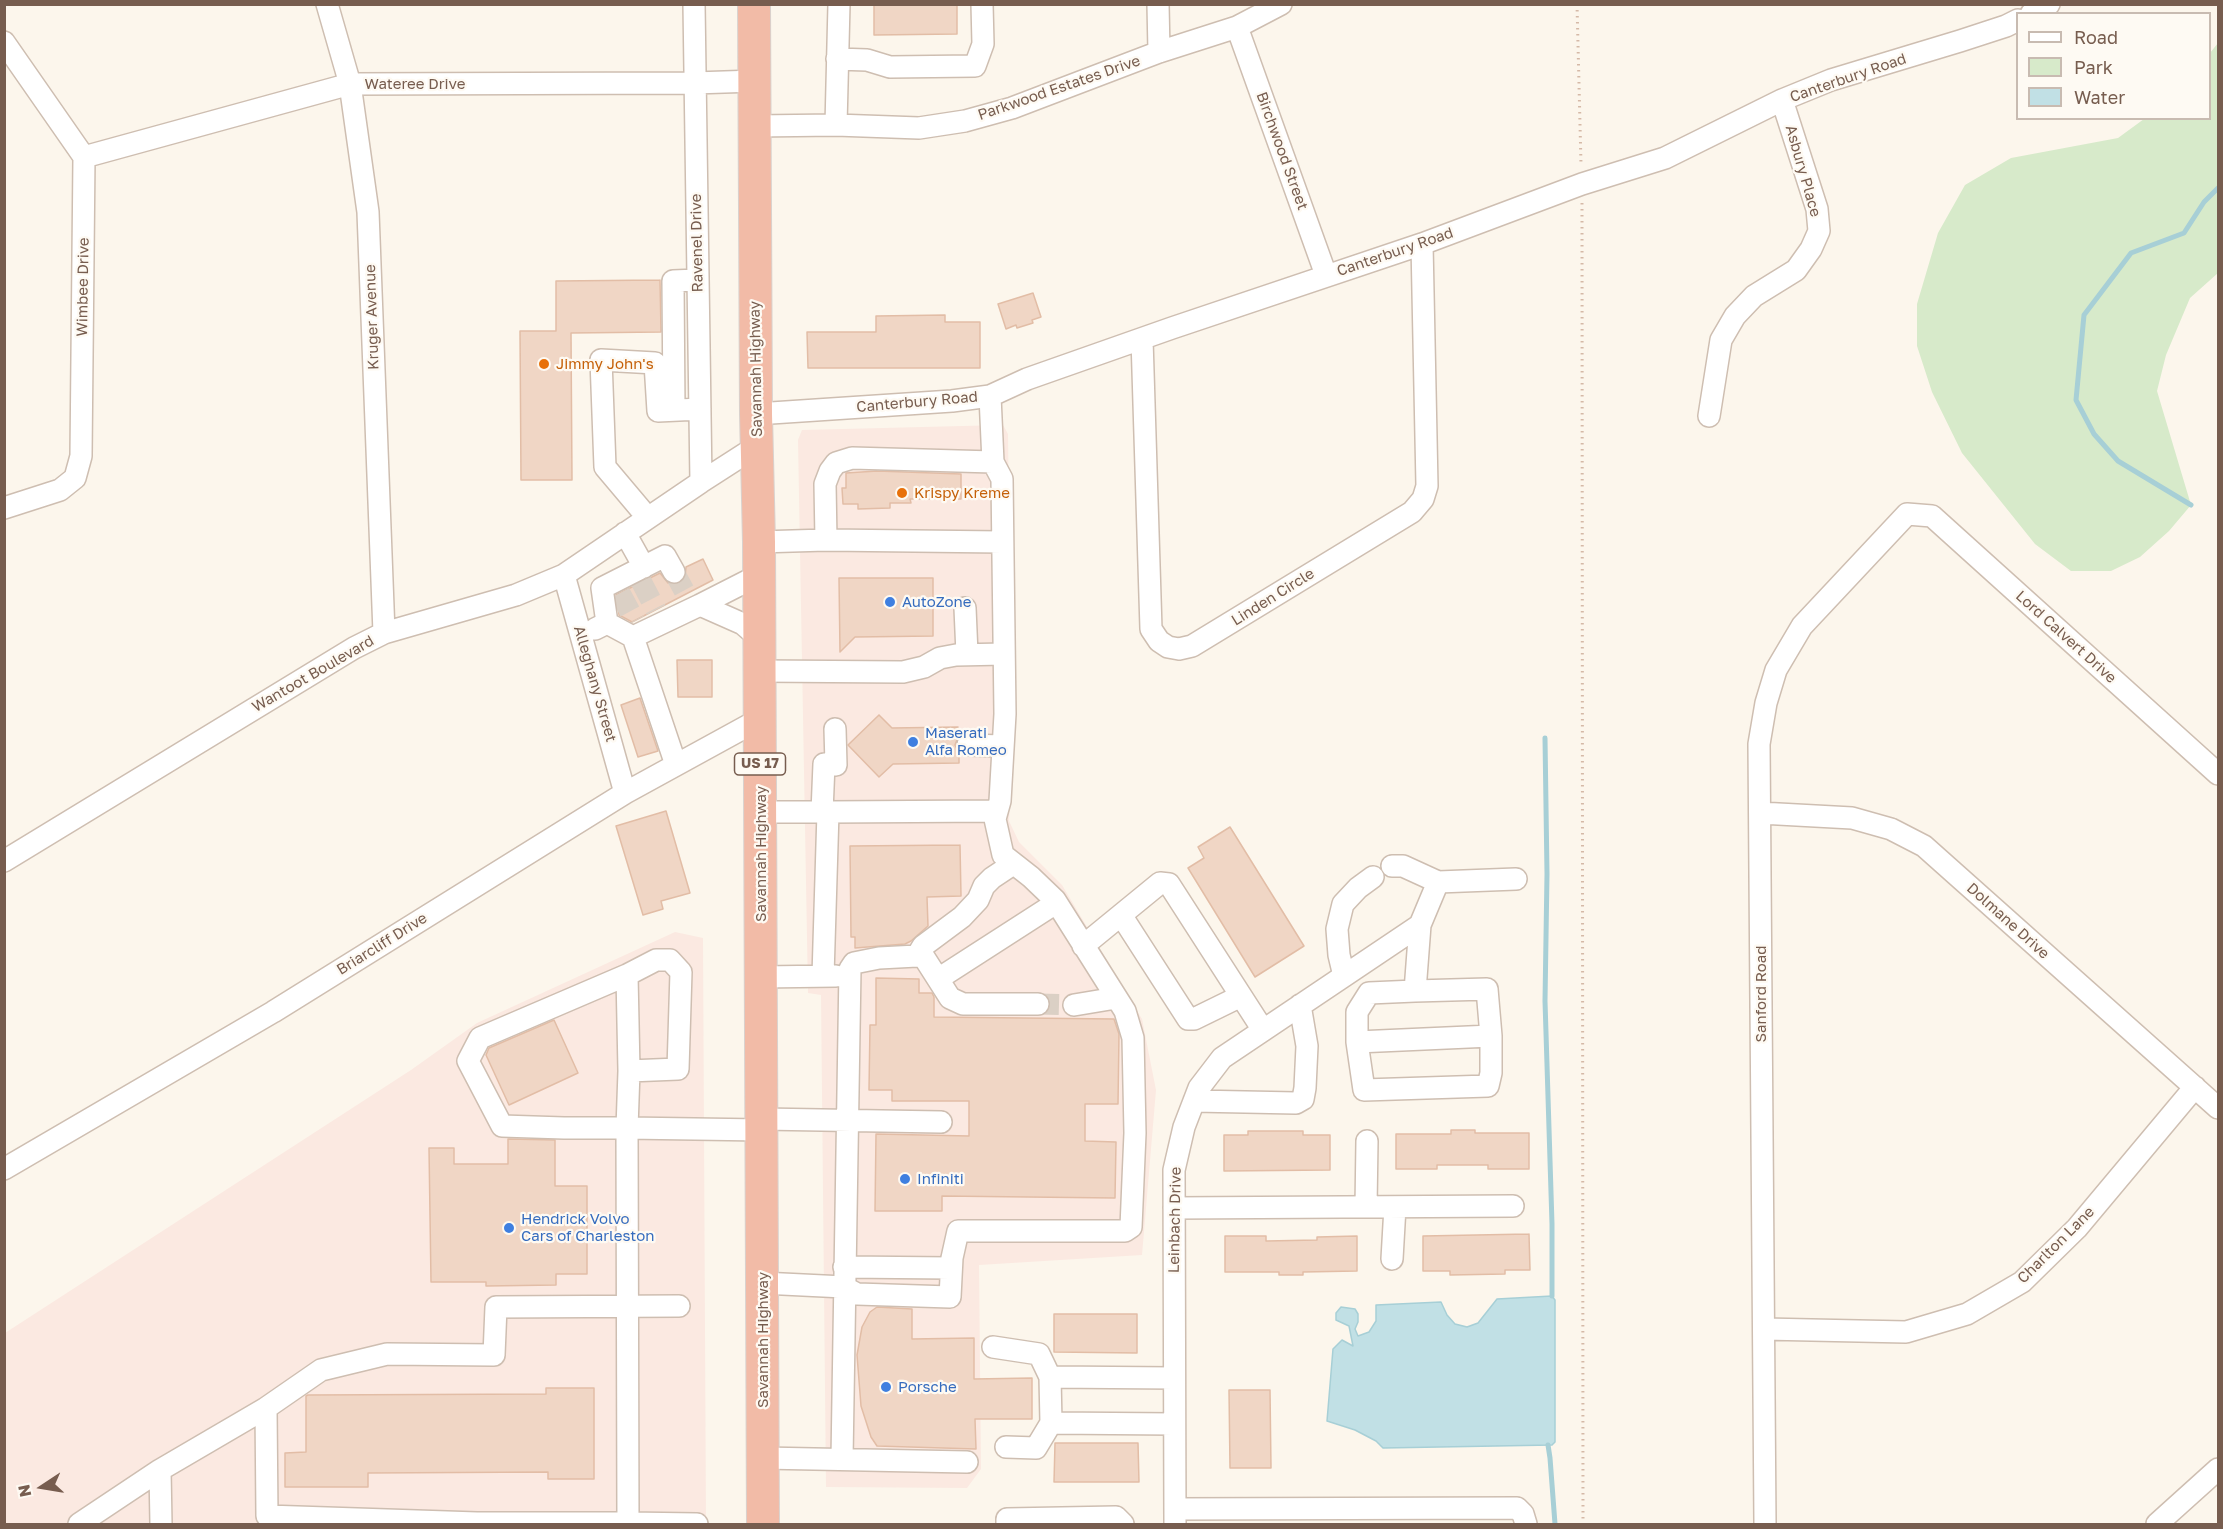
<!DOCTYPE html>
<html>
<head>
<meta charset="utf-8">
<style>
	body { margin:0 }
	#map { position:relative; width:2223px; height:1529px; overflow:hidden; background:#fcf6ec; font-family:"Golos Text",sans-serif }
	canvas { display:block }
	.frame { position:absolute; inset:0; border:6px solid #775d4f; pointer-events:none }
	.legend { position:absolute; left:2016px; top:12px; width:195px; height:108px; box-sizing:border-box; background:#fefaf3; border:2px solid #c8bbb1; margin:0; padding:8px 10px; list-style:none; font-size:18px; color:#775d4f }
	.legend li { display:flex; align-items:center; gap:12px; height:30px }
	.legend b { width:30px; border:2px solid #c8bbb1 }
	.north { position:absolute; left:12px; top:1457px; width:60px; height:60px; -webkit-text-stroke:4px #fefaf3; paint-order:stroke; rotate:258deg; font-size:16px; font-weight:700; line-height:24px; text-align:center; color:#775d4f }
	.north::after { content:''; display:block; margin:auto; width:21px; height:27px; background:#775d4f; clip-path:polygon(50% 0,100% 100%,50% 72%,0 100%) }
</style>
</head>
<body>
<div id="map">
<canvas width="2223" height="1529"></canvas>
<div class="frame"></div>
<ul class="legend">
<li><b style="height:8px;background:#fff"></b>Road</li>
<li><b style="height:16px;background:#d7eaca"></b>Park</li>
<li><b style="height:16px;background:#c1e0e5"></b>Water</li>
</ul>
<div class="north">N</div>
</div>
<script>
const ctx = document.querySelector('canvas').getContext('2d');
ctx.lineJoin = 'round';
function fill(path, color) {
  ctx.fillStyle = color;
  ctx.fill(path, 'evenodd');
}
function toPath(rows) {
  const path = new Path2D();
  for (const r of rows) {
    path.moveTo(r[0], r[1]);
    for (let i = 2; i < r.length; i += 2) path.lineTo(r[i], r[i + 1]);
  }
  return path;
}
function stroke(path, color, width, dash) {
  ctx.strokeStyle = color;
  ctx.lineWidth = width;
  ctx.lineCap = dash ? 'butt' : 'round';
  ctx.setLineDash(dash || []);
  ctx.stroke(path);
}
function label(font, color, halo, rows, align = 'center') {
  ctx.font = font + ' "Golos Text",sans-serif';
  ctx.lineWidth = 4.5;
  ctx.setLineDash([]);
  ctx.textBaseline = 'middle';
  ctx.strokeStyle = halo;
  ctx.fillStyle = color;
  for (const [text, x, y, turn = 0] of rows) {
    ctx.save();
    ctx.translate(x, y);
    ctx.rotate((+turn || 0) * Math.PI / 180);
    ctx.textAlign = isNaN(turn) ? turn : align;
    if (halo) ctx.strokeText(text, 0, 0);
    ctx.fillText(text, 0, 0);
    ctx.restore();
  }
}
const commercial = toPath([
	[1003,425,1008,434,1012,760,1009,821,1019,842,1062,885,1142,1019,1156,1090,1142,1255,979,1265,981,1469,967,1488,826,1487,821,995,808,993,798,440,802,430],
	[675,932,703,938,706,1524,5,1524,5,1333,411,1070,477,1023]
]);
const green = toPath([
	[2218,43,2218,273,2190,298,2166,355,2157,391,2191,505,2169,531,2140,557,2111,571,2071,571,2035,544,1962,453,1932,392,1917,346,1917,304,1938,233,1965,185,2011,158,2118,138,2144,119,2210,118,2210,53]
]);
const water = toPath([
	[1552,1296,1555,1300,1555,1442,1552,1445,1383,1448,1376,1441,1355,1430,1327,1421,1333,1349,1342,1340,1353,1346,1349,1326,1336,1320,1336,1313,1341,1307,1355,1309,1358,1314,1358,1322,1355,1329,1358,1336,1369,1332,1376,1321,1376,1305,1441,1302,1447,1315,1455,1324,1467,1327,1478,1323,1497,1299,1552,1296]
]);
const stream = toPath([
	[2191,505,2118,461,2094,434,2076,400,2084,315,2131,253,2184,233,2204,202,2218,188],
	[1545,738,1547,874,1545,1001,1552,1224,1552,1296],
	[1548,1445,1550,1458,1555,1524]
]);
const building = toPath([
	[874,4,957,4,957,34,874,35,874,4],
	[660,280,661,332,571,333,572,480,521,480,520,331,556,331,556,281,660,280],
	[1033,293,1041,317,1032,320,1033,323,1017,328,1016,325,1006,329,998,304,1033,293],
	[945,315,945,322,980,322,980,368,808,368,807,332,876,332,876,316,945,315],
	[877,471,961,474,961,499,910,499,911,503,890,503,890,508,858,509,858,504,843,504,842,488,846,488,846,473,877,471],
	[703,559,713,580,632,622,619,615,616,595,660,573,668,583,680,583,685,578,686,567,703,559],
	[839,578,933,578,933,636,855,637,840,652,839,578],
	[677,660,712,660,712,697,678,697,677,660],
	[640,698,658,751,638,757,621,705,640,698],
	[879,715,892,728,958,727,958,737,955,745,959,753,959,763,893,764,879,777,848,745,879,715],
	[666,811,690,893,661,901,663,909,643,915,616,826,666,811],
	[1230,827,1304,946,1255,977,1188,868,1204,858,1198,847,1230,827],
	[960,845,961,896,927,897,928,926,911,941,905,944,855,948,855,937,851,937,850,846,960,845],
	[876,978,919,979,919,993,932,993,934,997,934,1017,1114,1019,1119,1034,1118,1104,1085,1104,1085,1141,1116,1142,1115,1198,942,1196,942,1211,875,1211,876,1134,969,1136,969,1101,892,1101,892,1090,869,1090,870,1025,876,1025,876,978],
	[554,1020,578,1073,509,1105,486,1055,489,1048,554,1020],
	[1451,1130,1475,1130,1475,1133,1529,1133,1529,1169,1488,1169,1488,1165,1437,1165,1437,1169,1396,1169,1396,1134,1451,1134,1451,1130],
	[1248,1131,1303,1131,1303,1135,1330,1135,1330,1170,1224,1171,1224,1135,1248,1135,1248,1131],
	[508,1139,555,1140,555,1186,587,1186,587,1274,556,1274,556,1285,486,1286,486,1282,431,1282,429,1148,454,1148,454,1164,508,1164,508,1139],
	[1529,1234,1530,1270,1505,1270,1505,1274,1450,1275,1450,1271,1423,1271,1423,1236,1529,1234],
	[1225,1236,1266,1236,1266,1241,1317,1240,1317,1237,1357,1236,1357,1271,1303,1272,1303,1275,1279,1275,1279,1272,1225,1272,1225,1236],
	[877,1307,912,1309,912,1339,974,1338,974,1379,1032,1378,1032,1419,975,1419,976,1449,877,1446,871,1437,861,1406,857,1355,862,1327,870,1312,877,1307],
	[1054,1314,1137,1314,1137,1353,1054,1352,1054,1314],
	[546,1388,594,1388,594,1479,548,1479,548,1472,368,1473,368,1487,285,1487,285,1453,306,1452,306,1396,308,1395,546,1394,546,1388],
	[1229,1390,1270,1390,1271,1468,1230,1468,1229,1390],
	[1055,1443,1138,1443,1139,1482,1054,1482,1055,1443]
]);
const minorTunnel = toPath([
	[674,572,686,594],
	[641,581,656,610],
	[620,593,635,621],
	[1038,1004,1074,1005]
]);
const path = toPath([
	[1577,4,1581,164],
	[1582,203,1583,1524]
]);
const minor = toPath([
	[327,4,350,84,368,212,384,633],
	[694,4,701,482],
	[1158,4,1159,52],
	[2031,14,2049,4],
	[1237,27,1326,275],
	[4,42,84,157,81,456,75,478,60,490,4,508],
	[837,59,867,60,890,67,975,66,983,44,982,4],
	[836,125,839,4],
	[755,126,836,125,919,128,965,121,1012,108,1159,52,1237,27,1281,4],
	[84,157,350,84,694,83,755,81],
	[1142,339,1151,629,1159,641,1168,647,1179,649,1192,646,1412,512,1423,499,1427,486,1422,244],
	[674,410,673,281,697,280],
	[756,414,952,401,990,396,1027,379,1172,328,1422,244,1582,184,1665,158,1782,100,1831,80,1960,41,2006,26,2018,20],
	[1709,416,1721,340,1735,316,1754,296,1796,270,1811,249,1819,231,1817,209,1782,100],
	[648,518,605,467,601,360,655,363,658,411,700,409],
	[625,533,644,567],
	[826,540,825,484,830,471,836,463,852,458,993,462],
	[759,542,826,540,1002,542],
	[564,575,625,793],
	[965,608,967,654],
	[607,623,633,637,676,765],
	[595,629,607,623,602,588,665,556,674,572],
	[633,637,700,605],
	[759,638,743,624,700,605,759,575],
	[759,671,903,672,924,667,940,658,956,655,1004,654],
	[968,745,1003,746],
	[761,812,828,812],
	[822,812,824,764,836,765,835,729],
	[1760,813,1852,818,1891,829,1924,846,2218,1108],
	[4,861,354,648,384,633,516,595,564,575,701,482,757,446],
	[1392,866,1403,866,1438,882,1420,925,1415,991,1487,989,1491,1036,1491,1073,1488,1086,1364,1090,1357,1042,1357,1012,1369,993,1415,991],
	[1438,882,1516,879],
	[1121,915,1188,1019,1194,1019,1241,996],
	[1083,946,1160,883,1169,884,1263,1030],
	[920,951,950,998,963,1004,1038,1004],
	[627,975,629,1071],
	[823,976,828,812,997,811],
	[1344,976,1339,955,1337,929,1343,904,1358,888,1373,877],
	[761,977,836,976],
	[938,979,1056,903],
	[1074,1005,1116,998],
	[1357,1042,1491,1036],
	[1194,1101,1296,1103,1303,1099,1305,1088,1307,1046,1300,1005],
	[762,1119,941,1122],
	[4,1169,273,1012,625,793,760,719],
	[1366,1207,1367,1141],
	[1174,1208,1513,1206],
	[1392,1259,1395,1207],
	[844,1267,951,1268],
	[762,1283,844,1287,857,1294,950,1297,952,1258,958,1231,1125,1231,1131,1227,1135,1133,1133,1038,1125,1011,1055,900,1031,877,1003,855,995,819,1000,801,1005,714,1002,479,993,462,990,396],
	[1764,1329,1906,1332,1967,1314,2022,1282,2077,1228,2195,1087],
	[993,1347,1039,1354,1050,1377],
	[1174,1424,1051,1423,1050,1377,1174,1378],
	[1006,1447,1036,1448,1051,1423],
	[763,1458,967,1462],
	[842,1459,850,969,854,963,879,958,917,956,923,946,962,917,978,900,984,886,992,878,1013,864],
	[1175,1509,1517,1508,1523,1514,1526,1524],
	[628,1523,477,1523,267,1516,266,1408,321,1370,387,1354,494,1355,496,1307,679,1306],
	[79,1524,160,1470],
	[161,1524,160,1470,266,1408],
	[697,1524,628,1523,627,1128,629,1071,678,1069,681,972,670,960,656,960,627,975,480,1038,468,1061,502,1126,564,1128,627,1128,762,1130],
	[1007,1524,1007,1519,1116,1517,1123,1524],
	[1175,1524,1174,1170,1184,1127,1199,1088,1222,1058,1420,925],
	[1765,1524,1759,744,1766,703,1776,670,1802,626,1907,514,1932,516,2218,774],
	[2157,1524,2218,1469]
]);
const highway = toPath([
	[754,4,756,414,759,542,763,1524]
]);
const markers = [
	[544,364,6,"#e8710a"],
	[902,493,6,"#e8710a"],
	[890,602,6,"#3f7fe0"],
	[913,742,6,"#3f7fe0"],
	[905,1179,6,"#3f7fe0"],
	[509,1228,6,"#3f7fe0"],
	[886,1387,6,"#3f7fe0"]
];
const shields = [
	[760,764,51]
];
const shieldNames = [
	["US 17",760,764]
];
const streetNames = [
	["Canterbury Road",1848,78,-19],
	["Wateree Drive",415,84],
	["Parkwood Estates Drive",1059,88,-19],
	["Birchwood Street",1282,151,70],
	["Asbury Place",1803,171,74],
	["Ravenel Drive",697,243,-91],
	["Canterbury Road",1395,252,-19],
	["Wimbee Drive",83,287,-89],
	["Kruger Avenue",372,317,-92],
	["Savannah Highway",756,369,-91],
	["Canterbury Road",917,402,-5],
	["Linden Circle",1273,597,-32],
	["Lord Calvert Drive",2066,637,42],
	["Wantoot Boulevard",313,674,-30],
	["Alleghany Street",595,684,74],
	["Savannah Highway",761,854,-90],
	["Dolmane Drive",2008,921,42],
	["Briarcliff Drive",382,944,-32],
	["Sanford Road",1761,994,-90],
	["Leinbach Drive",1175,1220,-89],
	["Charlton Lane",2056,1245,-45],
	["Savannah Highway",763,1340,-90]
];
const foodNames = [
	["Jimmy John's",556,364],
	["Krispy Kreme",914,493]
];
const shopNames = [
	["AutoZone",902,602],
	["Maserati",925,733],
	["Alfa Romeo",925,750],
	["Infiniti",917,1179],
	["Hendrick Volvo",521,1219],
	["Cars of Charleston",521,1236],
	["Porsche",898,1387]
];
fill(commercial, '#fbe9e1');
fill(green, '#d7eaca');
fill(water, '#c1e0e5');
stroke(water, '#a7cfd6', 1.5);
stroke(stream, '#a7cfd6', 5);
fill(building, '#f0d6c5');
stroke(building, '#e2bda6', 1.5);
stroke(minorTunnel, '#dbd0c5', 21, [21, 10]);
stroke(minor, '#cebeb1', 24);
stroke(highway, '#d9d2ce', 34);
stroke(path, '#d5b9a7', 3, [1.5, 4.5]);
stroke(minor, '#fff', 21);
stroke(highway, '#f2bba7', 32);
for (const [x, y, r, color] of markers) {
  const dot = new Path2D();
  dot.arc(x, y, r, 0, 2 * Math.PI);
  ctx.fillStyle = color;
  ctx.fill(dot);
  stroke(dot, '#fefaf3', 2);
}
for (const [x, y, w] of shields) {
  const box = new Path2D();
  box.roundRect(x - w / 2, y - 11, w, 22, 4.5);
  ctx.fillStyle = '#fefaf3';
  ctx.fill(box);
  stroke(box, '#775d4f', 1.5);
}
label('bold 14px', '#775d4f', null, shieldNames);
label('15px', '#775d4f', '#fefaf3', streetNames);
label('15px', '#c56008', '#fefaf3', foodNames, 'left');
label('15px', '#366cbe', '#fefaf3', shopNames, 'left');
</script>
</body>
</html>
